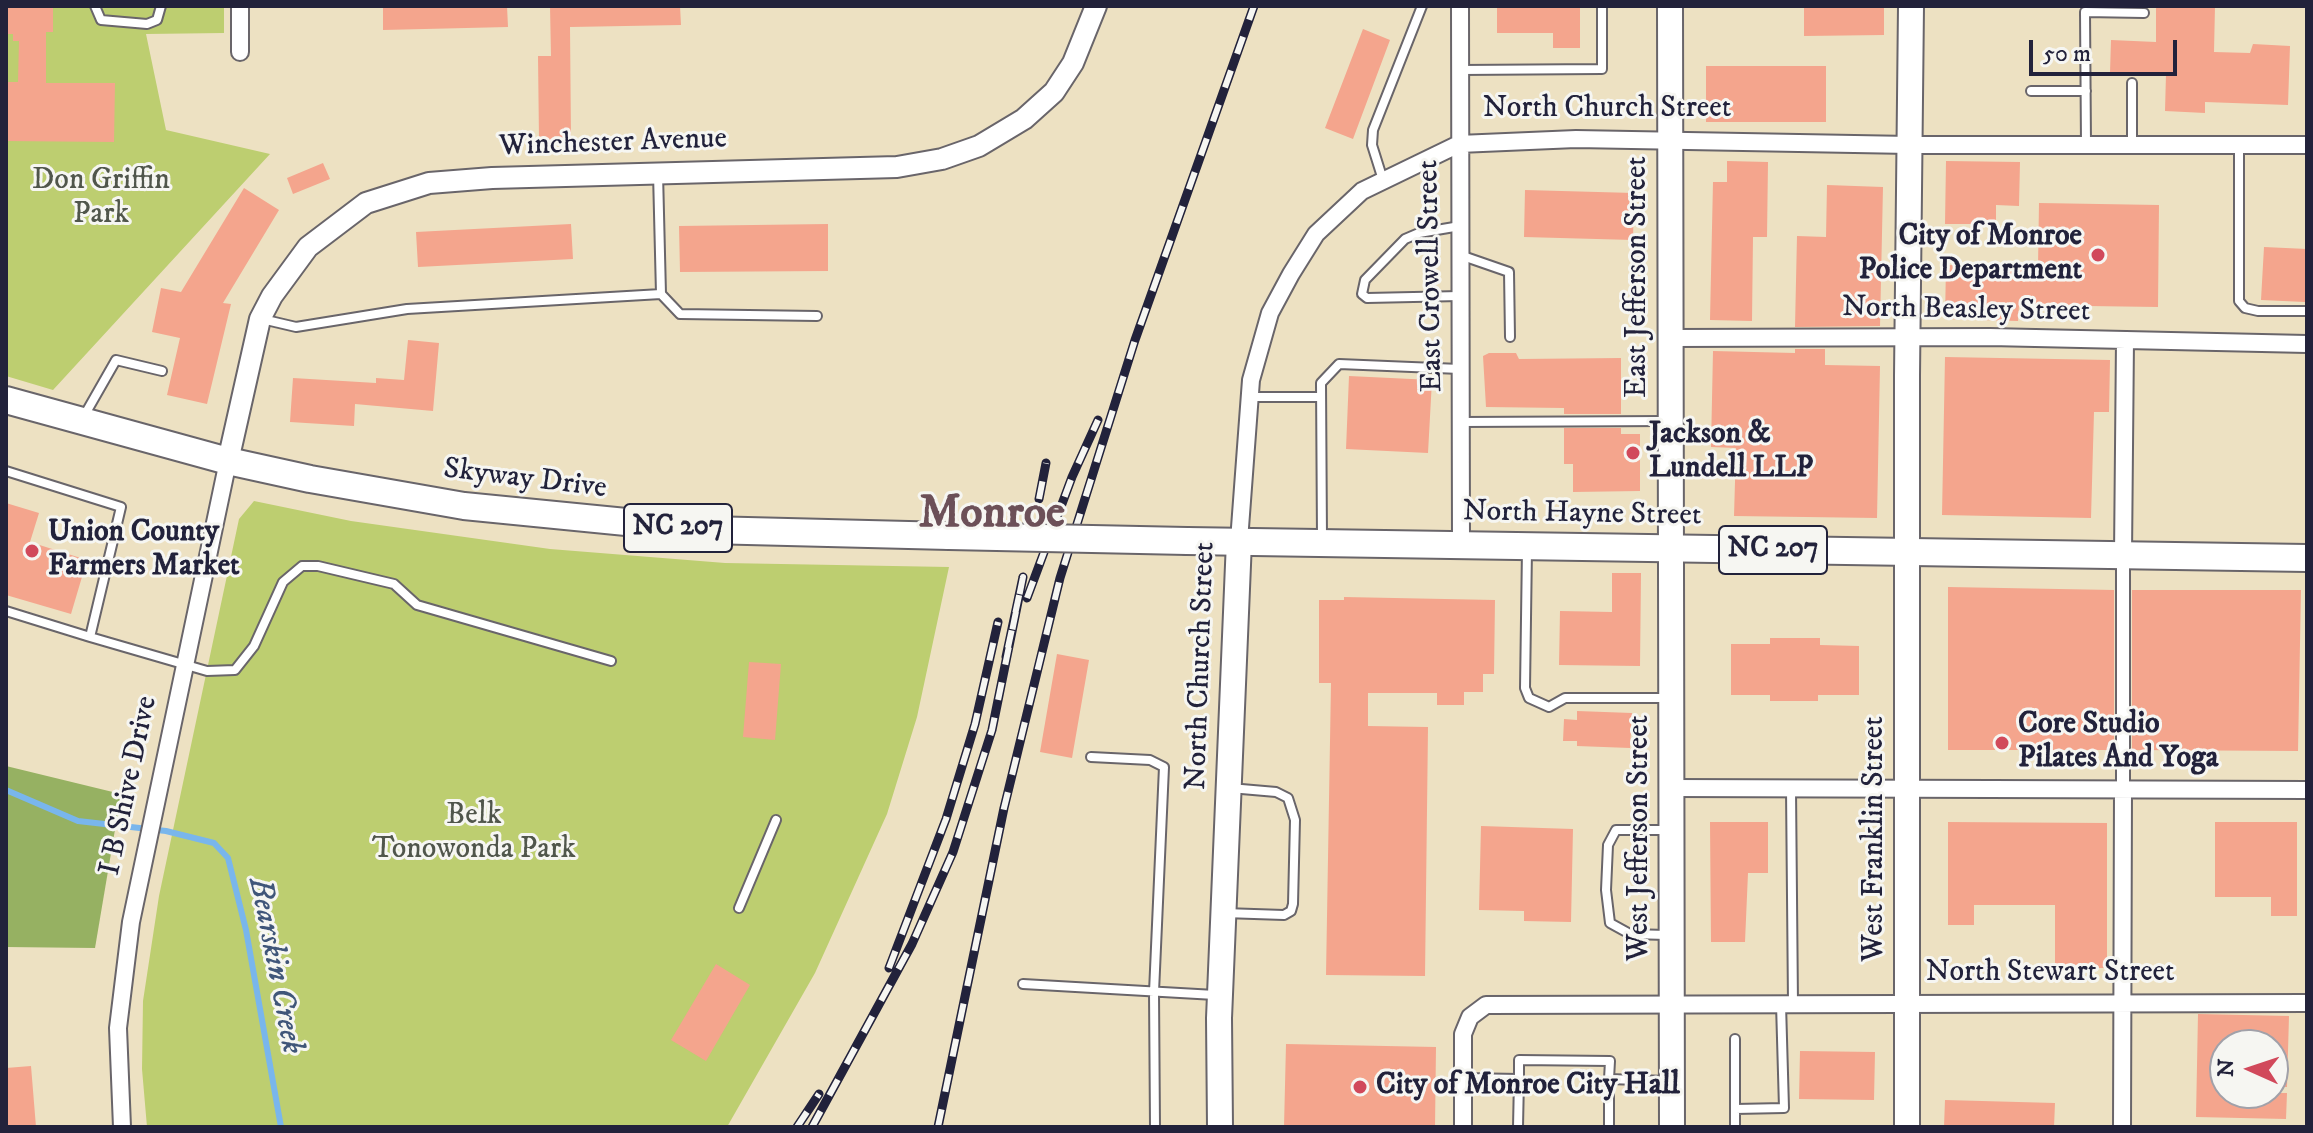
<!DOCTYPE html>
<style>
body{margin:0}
#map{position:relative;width:2313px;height:1133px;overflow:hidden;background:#ede1c2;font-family:"IM FELL DW Pica",serif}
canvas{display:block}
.frame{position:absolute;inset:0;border:8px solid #22223b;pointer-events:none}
.north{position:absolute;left:2209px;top:1029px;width:80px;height:80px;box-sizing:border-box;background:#f6f6f2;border:2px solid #a1a1a9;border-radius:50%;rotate:273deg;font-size:22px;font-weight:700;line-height:32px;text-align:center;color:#22223b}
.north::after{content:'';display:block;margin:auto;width:28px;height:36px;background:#d1495b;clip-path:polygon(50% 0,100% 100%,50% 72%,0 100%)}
.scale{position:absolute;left:2029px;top:40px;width:148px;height:36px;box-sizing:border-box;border:4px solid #22223b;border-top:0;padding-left:10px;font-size:24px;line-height:28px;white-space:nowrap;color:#22223b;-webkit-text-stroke:6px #f6f6f2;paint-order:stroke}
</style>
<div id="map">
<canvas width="2313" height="1133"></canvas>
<div class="frame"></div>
<div class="north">N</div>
<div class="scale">50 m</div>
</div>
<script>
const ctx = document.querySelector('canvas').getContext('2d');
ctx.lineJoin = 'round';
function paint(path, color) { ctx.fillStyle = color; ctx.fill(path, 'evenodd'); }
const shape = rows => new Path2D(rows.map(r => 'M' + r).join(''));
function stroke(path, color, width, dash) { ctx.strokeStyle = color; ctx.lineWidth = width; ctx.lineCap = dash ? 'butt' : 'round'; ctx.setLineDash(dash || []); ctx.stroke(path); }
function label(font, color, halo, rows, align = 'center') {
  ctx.font = font + ' "IM FELL DW Pica",serif'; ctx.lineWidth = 6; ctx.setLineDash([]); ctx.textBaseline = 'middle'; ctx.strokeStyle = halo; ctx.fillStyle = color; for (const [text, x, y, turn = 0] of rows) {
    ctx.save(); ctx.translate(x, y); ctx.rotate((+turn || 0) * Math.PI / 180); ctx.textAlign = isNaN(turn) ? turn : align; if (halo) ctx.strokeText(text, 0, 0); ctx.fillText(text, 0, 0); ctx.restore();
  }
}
const green = shape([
 [6,6,224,6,224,33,146,34,166,130,270,154,53,390,6,376],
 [254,501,351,521,550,549,725,563,949,567,917,717,887,814,815,973,727,1127,147,1127,142,1069,143,1001,159,896,239,519]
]);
const forest = shape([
 [6,766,121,794,95,948,6,947]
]);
const stream = shape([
 [6,790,78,821,166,831,214,843,228,858,246,930,281,1127]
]);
const building = shape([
 [6,6,53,6,53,32,46,32,46,83,115,83,114,142,6,141,6,82,18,82,19,41,13,41,13,34,6,34],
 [383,6,507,6,508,27,383,30],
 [550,6,680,6,681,25,570,27,571,140,539,140,538,56,551,56],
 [1497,6,1580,6,1580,48,1553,48,1553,33,1497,33],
 [1804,6,1884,6,1884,35,1804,36],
 [2156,6,2215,6,2214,52,2250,53,2253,44,2290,46,2288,105,2205,102,2205,113,2165,111,2166,74,2110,73,2111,40,2156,42],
 [1363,29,1390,40,1353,139,1325,128],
 [1706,66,1826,66,1826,122,1706,122],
 [1727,161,1768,162,1767,237,1753,237,1752,321,1710,320,1713,182,1727,182],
 [1946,161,2020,162,2019,206,1996,205,1996,224,1945,224],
 [323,163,330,179,293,194,287,178],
 [1827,185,1883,187,1880,326,1795,327,1797,236,1826,237],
 [244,188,279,210,223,303,231,304,207,404,167,395,180,338,152,332,161,288,181,292],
 [1525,190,1634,193,1633,240,1524,237],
 [2039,203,2159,205,2158,307,2019,305,2018,321,1945,319,1946,265,2038,267],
 [571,224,573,259,418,267,416,232],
 [828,224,828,271,680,272,679,226],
 [2264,247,2307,249,2305,302,2261,300],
 [408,340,439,343,433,411,355,404,354,426,290,422,293,378,376,383,376,378,404,380],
 [1795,349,1825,349,1825,365,1880,366,1877,518,1734,516,1736,448,1711,447,1713,351,1795,353],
 [1489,353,1516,353,1519,359,1621,358,1621,414,1564,414,1564,408,1486,407,1483,356],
 [1945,357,2110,360,2109,412,2094,412,2091,518,1942,515],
 [1349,376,1432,380,1428,453,1346,449],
 [1564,428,1621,428,1621,434,1640,434,1640,491,1573,492,1573,464,1564,464],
 [6,503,39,513,30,542,87,560,71,614,6,595],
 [1612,573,1641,573,1640,666,1559,665,1560,611,1612,612],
 [1948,587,2114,590,2114,750,1948,750],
 [2132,590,2301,590,2298,751,2132,750],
 [1344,597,1495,600,1494,674,1483,674,1483,692,1464,692,1464,705,1437,705,1437,693,1368,693,1368,726,1428,727,1425,976,1326,975,1331,683,1319,683,1319,600,1344,600],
 [1770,638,1820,638,1820,645,1859,646,1859,695,1818,695,1818,701,1770,701,1770,695,1731,695,1731,644,1770,644],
 [1057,654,1089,660,1072,758,1040,752],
 [749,662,781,664,775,740,743,737],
 [1577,711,1632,713,1630,748,1577,746,1577,741,1563,741,1564,719,1577,720],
 [1710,822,1768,822,1768,873,1748,873,1745,942,1711,942],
 [1948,822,2107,823,2107,968,2055,968,2055,905,1974,905,1974,925,1948,925],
 [2215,822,2297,822,2297,916,2271,916,2271,897,2215,897],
 [1481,826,1573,829,1571,922,1524,921,1524,911,1479,910],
 [716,964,750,985,706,1061,671,1040],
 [2198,1014,2289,1016,2287,1087,2273,1087,2273,1045,2225,1045,2225,1093,2287,1093,2286,1119,2196,1117],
 [1286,1044,1436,1047,1435,1127,1284,1127],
 [1800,1051,1875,1052,1874,1100,1799,1099],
 [31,1066,36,1127,6,1127,6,1068],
 [1945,1100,2055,1103,2054,1127,1944,1127]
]);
const service = shape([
 [95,6,101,20,147,24,157,20,161,6],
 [1460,70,1602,69,1602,6],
 [2031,91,2086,91],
 [2086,145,2085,12,2144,13],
 [2132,145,2132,83],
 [2239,145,2239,301,2245,308,2258,311,2307,311],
 [1383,180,1372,145,1373,130,1422,6],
 [1460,226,1419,233,1405,239,1365,280,1362,294,1367,298,1460,296],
 [1460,255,1509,272,1510,337],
 [661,294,680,314,817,316],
 [262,319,296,327,407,309,661,294,658,173],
 [1250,397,1321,397],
 [84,416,116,360,162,371],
 [1461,422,1668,421],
 [6,471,121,507,90,637,207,671,235,670,254,646,283,582,302,566,318,566,394,584,417,605,611,661],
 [1322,538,1321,383,1339,364,1460,369],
 [1527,549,1525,688,1529,698,1549,707,1565,698,1668,698],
 [6,611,90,637],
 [1091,757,1150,760,1164,767,1154,992,1155,1127],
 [1791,789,1793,1004],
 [1667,830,1616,830,1608,845,1606,890,1610,923,1630,934,1667,935],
 [739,908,776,820],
 [1224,913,1284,915,1291,911,1293,904,1295,820,1288,798,1276,792,1230,788],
 [1023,984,1215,995],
 [1463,1078,1519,1079,1518,1127],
 [1519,1079,1519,1060,1610,1061,1609,1079],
 [1735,1109,1784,1108,1781,1004],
 [1609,1127,1609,1079,1667,1081],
 [1735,1127,1735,1039]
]);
const pedestrian = shape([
 [2123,555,2123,789]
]);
const minor = shape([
 [240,6,240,52],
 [1460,6,1461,545],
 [1672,338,1990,337,2307,344],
 [1239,541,1251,380,1270,313,1291,274,1316,234,1362,191,1459,144,1576,139,1910,145,2307,145],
 [2123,555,2125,340],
 [1672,788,2307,790],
 [122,1127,118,1028,131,922,228,461],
 [1463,1127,1463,1034,1470,1017,1486,1005,2307,1003],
 [2122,1127,2123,789]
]);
const tertiary = shape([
 [228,461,260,319,272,296,308,247,366,203,429,183,492,178,897,167,942,159,979,146,1024,119,1054,92,1073,63,1096,6]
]);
const secondary = shape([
 [1670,6,1672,1127],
 [1220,1127,1219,1018,1239,541],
 [1907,1127,1907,375,1911,6]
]);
const primary = shape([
 [6,400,228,461,310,479,464,506,707,530,949,536],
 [1187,541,2307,558]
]);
const rail = shape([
 [1039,499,1046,463],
 [1027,598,1072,477,1098,420],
 [889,968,946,819,975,724,998,622],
 [797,1127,819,1094],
 [812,1127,912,944,953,852,992,730,1023,577,1006,657],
 [938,1127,1004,808,1060,578,1135,340,1254,6]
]);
const primaryBridge = shape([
 [949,536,1187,541]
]);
const markers = [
 [2098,255,8,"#d1495b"],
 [1633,453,8,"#d1495b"],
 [32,551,8,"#d1495b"],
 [2002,743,8,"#d1495b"],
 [1360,1087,8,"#d1495b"]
];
const shields = [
 [678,528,108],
 [1773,550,108]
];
const shieldNames = [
 ["NC 207",678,528],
 ["NC 207",1773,550]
];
const streetNames = [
 ["North Church Street",1607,110],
 ["Winchester Avenue",613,144,-2],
 ["East Crowell Street",1432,276,-91],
 ["East Jefferson Street",1639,277,-90],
 ["North Beasley Street",1966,311,1],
 ["Skyway Drive",525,480,7],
 ["North Hayne Street",1582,515,1],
 ["North Church Street",1202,666,-88],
 ["I B Shive Drive",130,786,-78],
 ["West Jefferson Street",1641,838,-90],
 ["West Franklin Street",1876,839,-90],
 ["North Stewart Street",2050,974]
];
const parkNames = [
 ["Don Griffin",101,182],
 ["Park",101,216],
 ["Belk",474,817],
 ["Tonowonda Park",474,851]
];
const poiNames = [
 ["City of Monroe",2082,238,"right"],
 ["Police Department",2082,272,"right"],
 ["Jackson &",1649,436],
 ["Lundell LLP",1649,470],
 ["Union County",48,534],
 ["Farmers Market",48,568],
 ["Core Studio",2018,726],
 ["Pilates And Yoga",2018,760],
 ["City of Monroe City Hall",1376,1087]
];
const waterNames = [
 ["Bearskin Creek",274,966,79]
];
const townNames = [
 ["Monroe",992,516]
];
paint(green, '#bdce70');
paint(forest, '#96b162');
stroke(stream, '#79b6ec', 6);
paint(building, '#f4a58d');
stroke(service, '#69656a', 12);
stroke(pedestrian, '#69656a', 16);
stroke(minor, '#69656a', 20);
stroke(tertiary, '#69656a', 24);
stroke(secondary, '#69656a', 28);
stroke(primary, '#69656a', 30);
stroke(service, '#fff', 8);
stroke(pedestrian, '#fff', 12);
stroke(minor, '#fff', 16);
stroke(tertiary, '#fff', 20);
stroke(secondary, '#fff', 24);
stroke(primary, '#fff', 26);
stroke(rail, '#22223b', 9);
stroke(rail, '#f6f6f2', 6, [18]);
stroke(primaryBridge, '#69656a', 30, []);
stroke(primaryBridge, '#fff', 26);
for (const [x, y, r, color] of markers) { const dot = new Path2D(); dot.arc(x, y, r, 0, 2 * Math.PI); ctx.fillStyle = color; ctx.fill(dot); stroke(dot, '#f6f6f2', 3); }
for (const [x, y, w] of shields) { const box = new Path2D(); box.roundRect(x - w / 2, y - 24, w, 48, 6); ctx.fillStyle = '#f6f6f2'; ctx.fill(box); stroke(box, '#22223b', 2); }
label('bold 28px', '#22223b', null, shieldNames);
label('30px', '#22223b', '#f6f6f2', streetNames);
label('30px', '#50564b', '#f6f6f2', parkNames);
label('bold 30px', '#22223b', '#f6f6f2', poiNames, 'left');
label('italic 32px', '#405679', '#f6f6f2', waterNames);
label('bold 46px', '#6c5058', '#f6f6f2', townNames);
</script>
